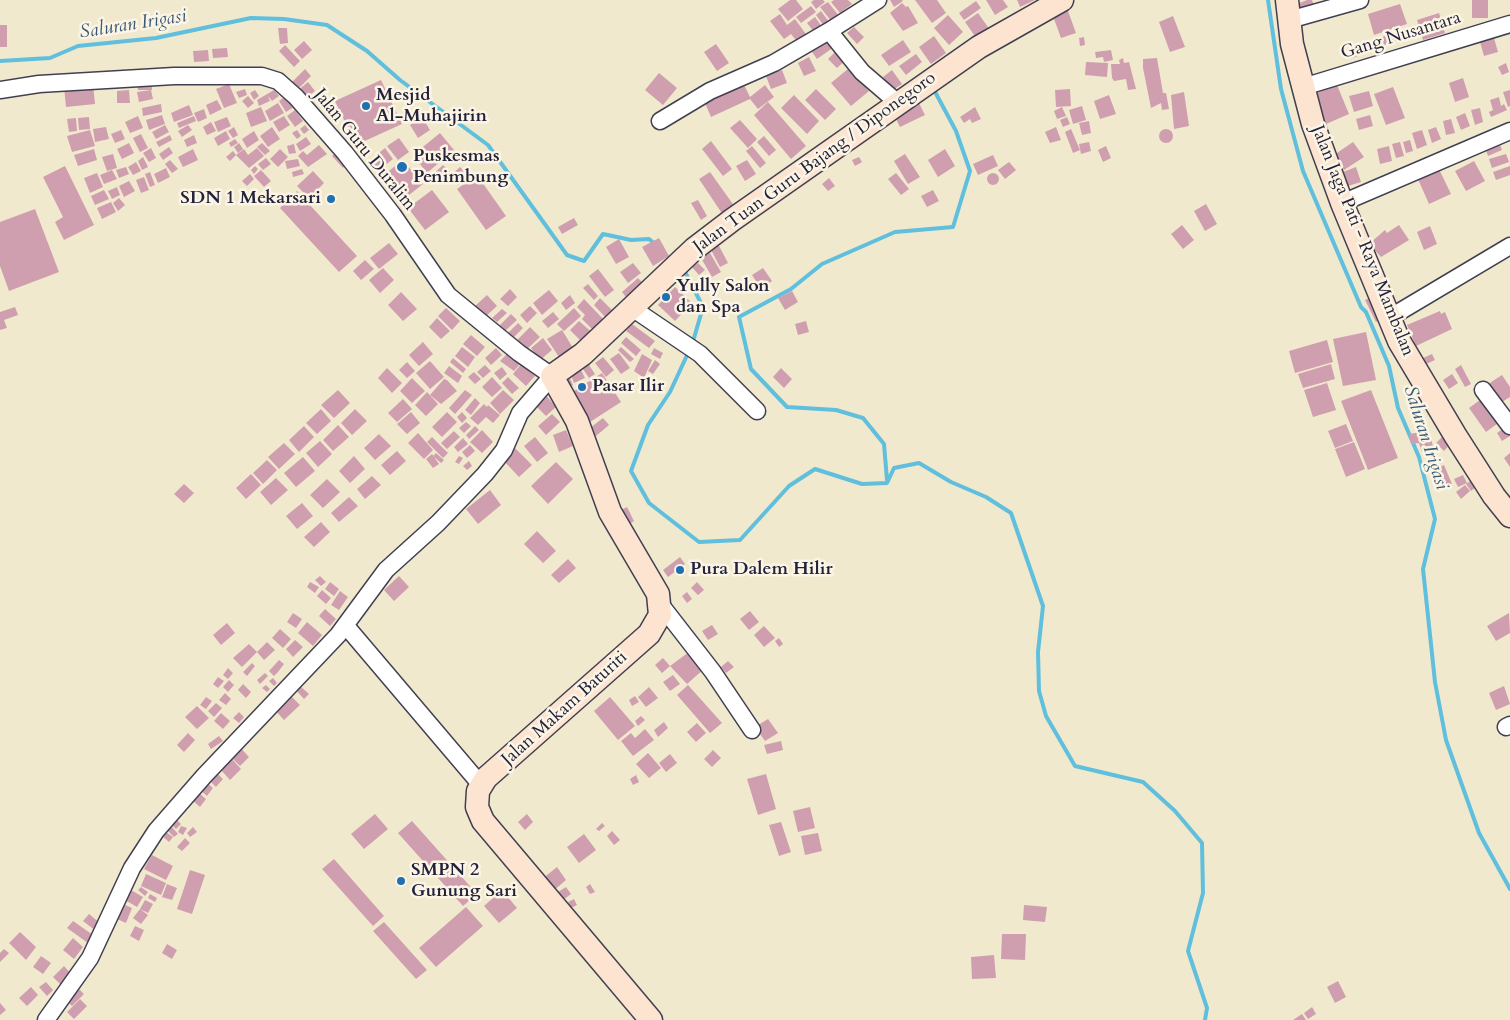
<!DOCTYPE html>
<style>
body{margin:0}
canvas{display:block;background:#f0e9cd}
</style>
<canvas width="1510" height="1020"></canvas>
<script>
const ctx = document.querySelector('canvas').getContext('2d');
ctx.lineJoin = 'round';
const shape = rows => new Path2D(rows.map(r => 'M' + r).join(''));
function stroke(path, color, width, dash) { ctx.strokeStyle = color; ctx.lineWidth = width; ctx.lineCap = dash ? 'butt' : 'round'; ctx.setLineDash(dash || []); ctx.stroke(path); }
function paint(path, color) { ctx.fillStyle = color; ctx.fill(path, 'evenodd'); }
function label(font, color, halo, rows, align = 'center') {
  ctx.font = font + ' Cardo,serif'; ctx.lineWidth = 5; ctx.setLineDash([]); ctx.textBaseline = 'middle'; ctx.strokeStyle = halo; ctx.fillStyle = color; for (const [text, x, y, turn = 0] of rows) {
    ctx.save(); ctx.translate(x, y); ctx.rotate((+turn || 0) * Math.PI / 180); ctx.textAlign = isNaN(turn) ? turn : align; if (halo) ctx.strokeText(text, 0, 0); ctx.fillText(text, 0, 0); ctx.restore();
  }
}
const stream = shape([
 [1268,0,1281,89,1303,171,1361,307,1366,312,1389,366,1398,408,1419,457,1435,519,1423,569,1435,682,1446,740,1479,833,1510,889],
 [0,61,50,58,78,46,156,38,251,18,284,19,327,25,367,51,400,80,488,145,567,255,584,261,603,234,631,240,649,239,655,244],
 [683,268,703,307,692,345],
 [689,351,670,392,648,425,631,471,649,503,699,542,740,540,789,486,815,469,862,484,887,483,894,468,919,463,951,482,986,497,1011,513,1043,606,1038,652,1039,691,1046,716,1075,766,1143,782,1175,811,1202,843,1203,893,1188,951,1207,1008,1205,1020],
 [887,480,884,444,863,418,836,410,787,407,751,369,739,317,791,289,822,264,895,232,953,227,970,171,956,131,933,88]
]);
const building = shape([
 [790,0,796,0,803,9,788,21,778,9],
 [814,0,823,0,825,2,816,9,811,2],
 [834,0,848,0,852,4,840,13,831,2],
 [890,0,902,0,903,1,894,7],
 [915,0,937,0,946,13,932,23],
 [986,0,1003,0,1008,7,995,15],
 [1017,0,1035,0,1020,7],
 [1307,0,1312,0,1315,8,1295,15,1292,6],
 [1472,0,1488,0,1488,18,1472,18],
 [976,1,981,8,964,20,959,13],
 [828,2,839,16,832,22,820,7],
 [902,3,906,7,908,6,918,23,903,31,890,13],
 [1400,4,1407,24,1374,35,1368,14],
 [811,6,816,12,801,23,796,17],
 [821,11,829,22,824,26,816,15],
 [1068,11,1076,33,1061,38,1053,16],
 [978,13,990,30,977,39,965,22],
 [1439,13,1445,33,1423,40,1417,20],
 [780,14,787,25,795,19,808,37,799,44,791,34,784,39,770,21],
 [948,15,963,32,949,45,934,28],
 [1173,16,1185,47,1170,52,1159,22],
 [815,17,822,27,814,32,807,23],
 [0,25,7,25,7,47,0,47],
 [854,27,864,37,857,44,847,33],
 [278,28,287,28,288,43,280,44],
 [1410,28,1412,36,1384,45,1382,37],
 [934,36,946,53,931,64,919,47],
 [827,37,834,47,817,59,810,49],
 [1084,37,1085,45,1080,46,1079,38],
 [1494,38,1498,52,1484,56,1480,42],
 [903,40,911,52,889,66,881,55],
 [304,41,312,50,302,59,294,50],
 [1368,42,1371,51,1350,59,1347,50],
 [716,44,729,63,717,71,704,52],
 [285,45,300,61,294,67,279,51],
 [840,47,849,57,837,68,828,59],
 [227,48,228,57,213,58,212,49],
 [208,50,209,61,194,62,193,51],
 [1111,50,1113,60,1104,62,1103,57,1096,58,1095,52],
 [916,54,922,62,906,75,899,66],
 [809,57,816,71,804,76,798,63],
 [1123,58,1124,63,1129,62,1136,89,1128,90,1126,79,1114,81,1112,78,1111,64,1120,64,1119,60],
 [1157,58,1163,93,1166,93,1169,109,1162,110,1161,103,1151,108,1143,68,1143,59],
 [1086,62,1108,63,1107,77,1085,75],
 [1506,63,1509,72,1502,75,1498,67],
 [849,68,869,91,851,106,831,83],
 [305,69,311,76,297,90,291,83],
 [782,70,787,83,771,89,766,76],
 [892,70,902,84,893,90,883,77],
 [659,73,677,88,663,105,645,90],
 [1463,78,1469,97,1455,102,1449,83],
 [381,80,402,124,356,145,335,101],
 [137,82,152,82,152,90,138,90],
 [308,82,315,91,304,100,297,91],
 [93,84,95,104,66,107,64,87],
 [229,84,237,103,224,108,216,89],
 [744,85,750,97,765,85,774,97,758,109,750,99,711,117,705,103],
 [1337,85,1349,114,1326,124,1314,94],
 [1393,87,1405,118,1386,125,1374,94],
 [245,89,247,95,239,98,236,92],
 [816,89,836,109,825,120,805,100],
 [1070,89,1071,106,1056,107,1055,90],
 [129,90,130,103,117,103,117,91],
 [151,90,153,99,139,102,137,92],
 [255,90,259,96,254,100,250,93],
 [274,90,279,96,272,101,268,96,270,101,259,106,257,100],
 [1510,90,1510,106,1508,107,1503,92],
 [1369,91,1373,106,1354,112,1349,96],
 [1184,92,1189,126,1174,129,1171,95],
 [794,95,819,121,807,134,781,108],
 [1109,95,1116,114,1100,119,1094,101],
 [248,96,254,103,248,108,242,101],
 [286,96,294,107,286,112,279,101],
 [1499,97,1501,106,1504,104,1507,110,1491,117,1489,112,1493,110,1490,100],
 [217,100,222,109,210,115,206,105],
 [918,101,925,115,900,127,893,113],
 [768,102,806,146,791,159,754,115],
 [278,103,284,113,270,121,265,111],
 [161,104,162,112,143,116,142,108],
 [189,105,193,115,174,122,171,113],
 [1082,106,1086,120,1073,124,1069,110],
 [261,107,267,121,251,127,246,113],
 [975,107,981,119,972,123,970,119,964,123,960,117],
 [1062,107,1066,116,1057,119,1054,111],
 [1480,108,1483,122,1475,125,1471,110],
 [204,109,207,118,198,122,194,113],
 [295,110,303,121,295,127,287,116],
 [1465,113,1470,126,1461,130,1456,117],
 [162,115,165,124,149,130,146,120],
 [1370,115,1373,126,1359,130,1356,119],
 [138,116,143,128,130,133,125,122],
 [194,116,196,121,179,128,177,123],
 [284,116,290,125,279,132,273,122],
 [89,117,90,129,79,130,78,118],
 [227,117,231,126,218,132,214,122],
 [422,117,430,130,418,138,410,125],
 [1067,117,1070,124,1063,127,1060,120],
 [76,118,77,131,69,132,67,119],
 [1451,119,1455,133,1446,135,1443,121],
 [740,120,757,139,748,148,730,128],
 [1089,121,1091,133,1082,135,1079,123],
 [211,122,216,131,207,135,203,127],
 [165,125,169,132,156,139,152,132],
 [188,125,192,130,182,137,178,131],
 [305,125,309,130,304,134,300,129],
 [106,127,109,139,95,142,93,129],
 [234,127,238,135,233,138,228,131],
 [272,127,280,139,268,147,260,136],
 [1056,127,1061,140,1050,143,1045,132],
 [1436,127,1441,139,1432,143,1428,130],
 '1159 136a7 7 0 1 1 14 0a7 7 0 1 1-14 0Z',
 [1071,129,1080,150,1073,153,1065,132],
 [90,130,95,146,72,152,67,136],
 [121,130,125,139,115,143,111,134],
 [297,130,301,136,297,139,292,133],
 [1422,130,1427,145,1417,149,1412,133],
 [226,131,230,139,218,146,214,138],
 [254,131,259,140,247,148,242,139],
 [440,133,454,150,427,173,413,155],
 [141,134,148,148,140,152,133,138],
 [170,135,172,140,159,147,156,142],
 [194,135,197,143,187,147,184,140],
 [764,136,776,150,769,156,757,142],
 [306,137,311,144,300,151,296,144],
 [399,138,409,152,398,160,387,146],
 [235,139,238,143,231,147,229,143],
 [1410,140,1413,151,1406,153,1403,142],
 [711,141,732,169,723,176,702,149],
 [1089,142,1091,151,1081,154,1079,144],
 [1353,142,1364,157,1344,170,1334,155],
 [1400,142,1404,156,1396,158,1392,144],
 [1499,142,1502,150,1488,156,1485,147],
 [129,143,134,153,122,159,117,149],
 [239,143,243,149,238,153,234,147],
 [262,143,270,151,265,155,257,147],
 [294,144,296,153,289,154,287,146],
 [319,145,327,154,308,167,298,156,303,151,307,155],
 [752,146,766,163,760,168,746,151],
 [1106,146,1111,158,1103,162,1098,150],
 [1389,146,1392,161,1380,164,1377,149],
 [169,147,173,153,163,160,159,154],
 [151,148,156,158,149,162,143,153],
 [257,148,264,156,249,168,236,155,230,161,226,157,233,151,236,155,244,149,248,155],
 [385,148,393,159,378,171,370,160],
 [94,149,97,160,78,166,74,155],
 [193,149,198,160,183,167,178,157],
 [280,149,288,157,278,167,270,159],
 [945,149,955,166,938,177,928,160],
 [113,154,117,168,107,171,102,157],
 [334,154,345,165,343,168,332,156],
 [905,154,920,177,908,184,894,161],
 [1506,154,1509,162,1492,168,1489,159],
 [993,155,998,166,978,175,973,164],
 [143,157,148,167,142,170,138,161],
 [859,157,862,162,855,166,852,160],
 [266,158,271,164,263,170,258,164],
 [298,159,300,166,287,169,285,161],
 [170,160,178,169,172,173,165,164],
 [403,160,423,184,404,199,385,174],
 [747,160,756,174,745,181,736,166],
 [1474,161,1485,181,1466,191,1455,171],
 [136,162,141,171,133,175,128,167],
 [1009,162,1016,170,1005,179,998,170],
 [443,165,450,172,440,181,433,174],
 [65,166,94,225,64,240,55,222,63,217,43,177],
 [255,166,258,169,254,174,251,170],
 [1510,166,1510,175,1496,180,1493,172],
 [126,167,129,174,119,178,116,170],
 [460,167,469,176,458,185,450,176],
 [1356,167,1361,182,1348,186,1343,172],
 [1438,167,1451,194,1429,204,1417,177],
 [166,168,170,177,158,183,154,174],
 [302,169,304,174,293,177,292,172],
 [112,170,117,179,104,184,100,175],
 [261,170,271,181,264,187,254,176],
 [313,171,324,183,309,198,297,186],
 [150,172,155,185,150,187,145,174],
 [710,172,735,207,723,215,699,179],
 '987 179a6 6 0 1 1 12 0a6 6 0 1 1-12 0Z',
 [97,173,103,187,90,193,84,178],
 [896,173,909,189,901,195,888,179],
 [250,174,254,179,247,186,242,181],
 [477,175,506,216,486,230,457,189],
 [144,177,149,190,141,193,136,180],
 [829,178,835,186,828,191,822,184],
 [129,181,135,191,124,197,119,186],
 [117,187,120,195,112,199,108,191],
 [104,190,109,199,95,205,91,196],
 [432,190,449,212,425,230,408,208],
 [933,190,939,201,927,207,921,196],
 [297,191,357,256,339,272,280,208],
 [119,198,125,205,118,211,113,203],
 [698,200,707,216,701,220,691,203],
 [111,202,116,212,102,219,97,208],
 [1206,204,1217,224,1205,231,1194,211],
 [35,209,59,272,9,291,0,266,0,222],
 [574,218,578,225,562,234,558,227],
 [1182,225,1194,240,1183,249,1171,234],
 [1399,225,1409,240,1381,257,1369,244,1385,230,1387,233],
 [1430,226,1437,244,1424,250,1417,232],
 [659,238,669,256,653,266,642,247],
 [619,239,629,257,616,264,606,247],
 [717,242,728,263,720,267,709,246],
 [389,243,398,254,379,269,370,258],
 [710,253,721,272,712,277,701,258],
 [365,260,374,269,361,280,353,271],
 [633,263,641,273,628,283,620,272],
 [698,263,705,270,699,275,692,267],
 [383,268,394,280,380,293,369,280],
 [763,268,772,281,761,289,752,275],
 [598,269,614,290,605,297,589,276],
 [638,278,643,283,626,297,622,292],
 [588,284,598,296,594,300,583,288],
 [675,287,692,303,675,321,658,305],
 [510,289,517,297,508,306,500,299],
 [549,290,558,301,542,315,533,303],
 [792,291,798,302,785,310,778,298],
 [401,292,417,309,403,321,388,305],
 [487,295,497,306,484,318,474,307],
 [570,295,575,303,566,310,561,303],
 [1373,296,1384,317,1376,322,1365,300],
 [600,298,612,310,605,317,594,305],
 [584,299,605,321,595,332,582,319,585,315,577,307],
 [530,306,537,313,527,323,520,315],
 [15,307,18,315,4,320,7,328,0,330,0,312],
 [446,308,460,321,452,330,438,316],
 [574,308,581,316,564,331,557,324],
 [502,309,507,313,497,322,492,318],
 [1440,311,1441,314,1445,312,1452,329,1416,346,1407,325],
 [553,312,559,319,548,328,542,321],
 [511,314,517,320,505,331,500,325],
 [437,318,450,331,441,339,429,327],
 [579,321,595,335,585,345,570,330],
 [806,321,809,332,798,335,795,324],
 [518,323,523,328,513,338,508,333],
 [632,324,655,341,649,348,626,331],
 [530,327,540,337,526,350,517,340],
 [562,330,573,348,559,357,547,339],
 [1366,332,1376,380,1343,386,1333,339],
 [471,335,485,347,477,356,463,344],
 [626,337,641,350,636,356,621,343],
 [543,338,552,350,540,360,531,348],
 [1327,340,1333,362,1295,373,1289,351],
 [423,342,433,354,419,366,409,355],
 [462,347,475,357,468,367,455,356],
 [621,347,634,359,630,362,618,350],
 [496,348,502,355,491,365,485,358],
 [654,348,663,353,660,359,651,354],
 [508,353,520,364,514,371,500,361],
 [619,353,630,368,621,374,610,359],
 [642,354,652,360,644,378,634,371],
 [1432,354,1435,360,1424,365,1421,359],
 [603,357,614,370,606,377,595,363],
 [453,358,466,369,463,373,450,362],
 [655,360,660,364,653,374,648,371],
 [430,361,444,377,430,389,416,373],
 [407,362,415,371,407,378,399,370],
 [587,362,595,374,589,378,581,366],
 [521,364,535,376,526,386,513,374],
 [1331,364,1335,379,1303,388,1298,374],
 [485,365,491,371,483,378,477,372],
 [1461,365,1471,384,1465,387,1455,369],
 [449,366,462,376,458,383,444,373],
 [502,367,507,374,500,380,494,373],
 [387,368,402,383,392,393,378,378],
 [781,368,792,379,784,388,773,377],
 [581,370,585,378,574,383,571,375],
 [474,372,481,379,475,384,468,377],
 [602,373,621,402,590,422,571,393],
 [1452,374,1458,383,1449,389,1443,380],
 [1502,375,1510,387,1510,397,1497,405,1485,386],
 [569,376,573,385,563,389,559,380],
 [492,377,502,388,492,397,482,387],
 [508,377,519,388,512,394,502,383],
 [412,378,425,391,412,403,400,391],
 [444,379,447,380,457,391,441,404,430,395],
 [1327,383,1336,410,1313,417,1304,390],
 [338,390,350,403,334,418,321,405],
 [465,390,472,395,455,414,449,408],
 [503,390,514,400,500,414,490,403],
 [1371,390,1398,458,1368,470,1341,401],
 [427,392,438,404,426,416,415,405],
 [545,394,556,407,546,416,534,404],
 [1484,397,1501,421,1486,432,1469,408],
 [475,398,480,403,471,415,465,410],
 [403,399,412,409,397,422,388,413],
 [484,404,487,407,488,405,500,415,493,423,486,417,478,425,470,418],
 [321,409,331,421,317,434,306,423],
 [355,409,367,421,352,435,341,423],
 [411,412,420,423,407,434,397,424],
 [447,412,457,422,442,437,432,427],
 [462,412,467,418,462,423,457,417],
 [552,414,560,422,546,435,538,426],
 [603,418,609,425,596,436,590,428],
 [466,422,471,426,464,433,459,428],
 [1346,424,1353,441,1335,448,1328,431],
 [338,425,349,437,333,451,323,440],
 [304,426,314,437,299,452,289,440],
 [475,426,479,430,469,439,466,435],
 [1507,426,1510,436,1502,441,1497,433],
 [482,430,493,442,482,453,470,442],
 [566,430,573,446,559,452,553,435],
 [454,431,460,437,447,449,441,443],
 [1421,432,1422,437,1430,435,1434,450,1422,452,1419,443,1411,444,1409,434],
 [418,433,433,450,424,459,408,443],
 [379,434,391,446,375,460,364,448],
 [1445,434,1453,441,1444,451,1436,443],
 [432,437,448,453,443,458,427,442],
 [535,437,548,453,537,462,524,446],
 [463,438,468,444,458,452,454,447],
 [320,441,332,454,318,467,306,453],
 [1354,442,1365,469,1346,477,1335,449],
 [284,443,295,454,279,469,268,457],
 [470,445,475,451,467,458,462,452],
 [515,448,532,465,519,477,503,460],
 [397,451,406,461,390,475,381,465],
 [436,453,444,460,441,463,433,456],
 [1510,453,1510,467,1504,458],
 [432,454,439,464,433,468,426,459],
 [354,456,365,469,350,483,339,471],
 [459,456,463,458,459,464,455,462],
 [303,457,315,471,296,487,284,473],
 [267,460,277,470,263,484,253,473],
 [469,461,472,466,467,470,463,466],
 [556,462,573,479,548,504,531,486],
 [1444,465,1452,484,1443,488,1435,469],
 [251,474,261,485,246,499,236,488],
 [1463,475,1467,483,1458,487,1454,479],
 [372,476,381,485,365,499,357,489],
 [1477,476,1481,483,1471,491,1466,484],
 [276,478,288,490,271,505,260,492],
 [327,479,340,492,323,508,310,495],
 [184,484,194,493,184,503,174,494],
 [1465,485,1470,491,1461,499,1456,492],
 [490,490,501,505,478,524,466,509],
 [349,497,358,506,339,522,331,513],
 [302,503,313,516,297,529,286,516],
 [627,507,634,521,623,528,615,513],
 [321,522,330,532,314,547,304,537],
 [537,531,556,551,543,563,524,544],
 [680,557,685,564,668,577,663,570],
 [568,559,576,568,559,583,551,575],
 [320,576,326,582,321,586,315,580],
 [399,576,409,587,394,601,384,590],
 [310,582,319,587,315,593,307,587],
 [330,582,339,589,334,596,325,589],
 [697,582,704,590,698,595,691,588],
 [322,590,331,598,326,604,317,596],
 [340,591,348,597,339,610,331,605],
 [687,592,692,599,687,603,682,596],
 [325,609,336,619,330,626,319,616],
 [750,611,759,622,749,630,740,619],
 [293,613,302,619,296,628,287,622],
 [1509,613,1510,633,1496,641,1487,626],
 [307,622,322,635,313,646,298,633],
 [227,623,235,633,221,645,213,635],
 [712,625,718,634,708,640,702,631],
 [764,626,775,638,764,647,754,635],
 [280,629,291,639,283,648,272,638],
 [779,638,783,644,779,647,775,641],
 [295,640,303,647,293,657,286,649],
 [267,642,275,650,264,660,257,652,242,667,233,658,249,644,257,652],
 [689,652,704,669,687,684,670,666,662,673,655,665,663,658,670,666],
 [279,660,284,664,278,672,273,667,278,672,274,676,269,671],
 [728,661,734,667,726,673,721,667],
 [252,663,255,666,247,676,243,672],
 [228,668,233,673,228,679,223,675],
 [265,673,268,676,260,684,257,680],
 [673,675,680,684,670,691,663,682],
 [218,677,224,681,218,688,213,684],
 [273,678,277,683,274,686,269,681],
 [229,680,234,685,228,692,223,687],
 [243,684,251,692,246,698,238,690],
 [266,685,270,689,267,692,262,688],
 [299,685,309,694,304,699,295,689],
 [688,685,722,723,710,733,677,695],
 [1504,686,1510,704,1496,710,1489,693],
 [649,687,658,698,646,707,638,697],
 [225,693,231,699,226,705,219,700],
 [290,695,300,705,284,720,275,710],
 [635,696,639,702,632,706,629,700],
 [206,697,212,701,206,709,200,705],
 [610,697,635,726,618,740,594,711],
 [216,703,222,708,214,717,208,711],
 [197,706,209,718,197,729,185,717],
 [239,712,244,717,239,723,233,718],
 [221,713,230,721,223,729,214,721],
 [641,716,645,720,638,726,635,721],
 [768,719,778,733,765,741,755,727],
 [664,722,668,728,658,737,654,730],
 [697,723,706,733,696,742,687,732],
 [645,729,654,740,633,756,621,741,631,733,635,738],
 [188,733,195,740,184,752,177,745],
 [219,736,223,741,211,749,208,744],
 [781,741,783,750,767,754,764,745],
 [237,744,249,757,240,766,227,753],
 [713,750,721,758,712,767,704,759],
 [648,753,661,768,649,778,636,764],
 [670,754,677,763,666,772,659,763],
 [232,759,241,769,230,780,221,770],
 [217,773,223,779,216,787,209,780],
 [766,774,776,809,758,815,747,779],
 [636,775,639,782,633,785,630,779],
 [206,782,213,788,207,796,200,790],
 [198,792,206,799,200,807,192,800],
 [810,807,815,828,798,832,793,811],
 [375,814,388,829,364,849,351,834],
 [527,814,533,822,525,830,518,822],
 [175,818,181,824,176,829,170,823],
 [412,821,477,894,463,906,398,833],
 [781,822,791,852,779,856,769,825],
 [602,823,605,826,599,831,596,829],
 [171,826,178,834,174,837,167,830],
 [181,826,187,828,183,835,178,832],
 [193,827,197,832,190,837,187,833],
 [612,831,620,840,614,845,607,836],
 [166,832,173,837,169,842,162,836],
 [818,833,822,851,805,855,801,836],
 [584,834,596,850,579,863,567,847],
 [185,838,190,843,182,851,177,847],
 [152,855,173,866,166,880,144,869],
 [334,859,384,916,373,926,322,869],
 [557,867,566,880,552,892,542,879],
 [190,870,205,875,192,914,177,909],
 [146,874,166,883,161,895,141,886],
 [167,884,177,888,172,900,162,897],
 [590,884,595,892,590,894,586,887],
 [141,887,148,892,145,896,138,890],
 [566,887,571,894,563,900,558,892],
 [131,890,143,897,137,907,125,900],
 [502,890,517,908,499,923,484,906],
 [150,894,157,898,155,902,148,898],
 [574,899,577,905,571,908,568,902],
 [145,900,153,904,148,913,140,909],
 [123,904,132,908,126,923,117,919],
 [1024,905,1047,907,1045,922,1023,920],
 [466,907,483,926,436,967,419,948],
 [140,909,148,915,141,924,133,918],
 [89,914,101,924,96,931,83,921],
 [73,921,93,935,88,943,67,928],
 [384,922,427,970,416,979,373,931],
 [135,926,144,930,139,941,130,936],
 [20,932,36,947,26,960,9,943],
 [1002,934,1026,934,1025,960,1001,959],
 [73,938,83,947,74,959,63,950],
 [167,944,177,950,172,959,162,953],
 [4,949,9,953,0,962,0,953],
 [994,955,996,978,972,979,971,957],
 [41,956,51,963,43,974,33,967],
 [64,966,72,975,61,985,53,977],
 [1338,981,1346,997,1335,1003,1327,987],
 [46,982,53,990,47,996,39,987],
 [31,987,38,995,27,1006,19,998],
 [78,988,84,994,72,1006,66,1000],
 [80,999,87,1006,74,1019,67,1012],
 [0,1003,6,1010,0,1015],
 [1312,1007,1316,1014,1308,1019,1304,1013],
 [1302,1014,1306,1020,1293,1020]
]);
const street = shape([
 [1289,20,1360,0],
 [829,31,878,0],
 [1303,87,1510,24],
 [0,90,39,84,174,76,262,76,278,81,296,97,345,153,393,215,448,295,519,353,552,376,520,413,504,450,485,474,438,523,386,570,338,635,204,776,156,831,132,868,90,958,46,1020],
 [660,121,710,91,774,63,829,31,862,72,898,103],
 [1342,203,1510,131],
 [632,308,700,354,757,411],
 [1389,318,1510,246],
 [1483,390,1510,426],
 [661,605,713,672,752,730],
 [346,626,481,785],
 [1506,727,1510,725]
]);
const secondary = shape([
 [1287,0,1292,44,1313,124,1342,203,1399,341,1455,435,1494,496,1510,516],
 [651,1020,483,821,477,807,478,791,486,778,649,634,660,615,658,594,610,512,577,421,552,376,583,354,694,249,732,220,979,47,1062,0]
]);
const markers = [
 [366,106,5,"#1f6fb2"],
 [402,167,6,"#1f6fb2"],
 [331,199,5,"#1f6fb2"],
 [666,297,5,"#1f6fb2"],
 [582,387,5,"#1f6fb2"],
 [680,570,5,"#1f6fb2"],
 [401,881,5,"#1f6fb2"]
];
const streetNames = [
 ["Gang Nusantara",1401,36,-17],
 ["Jalan Guru Duralim",364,150,51],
 ["Jalan Tuan Guru Bajang / Diponegoro",815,163,-36],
 ["Jalan Jaga Pati - Raya Mambalan",1362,241,68],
 ["Jalan Makam Baturiti",565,709,-42]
];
const poiNames = [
 ["Mesjid",376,96],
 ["Al-Muhajirin",376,117],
 ["Puskesmas",413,157],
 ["Penimbung",413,178],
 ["SDN 1 Mekarsari",321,199,"right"],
 ["Yully Salon",676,287],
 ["dan Spa",676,308],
 ["Pasar Ilir",592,387],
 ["Pura Dalem Hilir",690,570],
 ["SMPN 2",411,871],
 ["Gunung Sari",411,892]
];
const waterNames = [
 ["Saluran Irigasi",133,25,-9],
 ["Saluran Irigasi",1425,438,72]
];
stroke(stream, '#5fbfdd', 4);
paint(building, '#d09faf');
stroke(street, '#414051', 19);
stroke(secondary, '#414051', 25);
stroke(street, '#fff', 16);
stroke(secondary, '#fde4d1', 22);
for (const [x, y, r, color] of markers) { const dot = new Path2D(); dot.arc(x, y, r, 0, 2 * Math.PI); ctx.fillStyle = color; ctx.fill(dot); stroke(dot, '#fcf5e5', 2); }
label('18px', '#22223b', '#fcf5e5', streetNames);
label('bold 18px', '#22223b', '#fcf5e5', poiNames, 'left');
label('italic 19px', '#375974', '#fcf5e5', waterNames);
</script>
